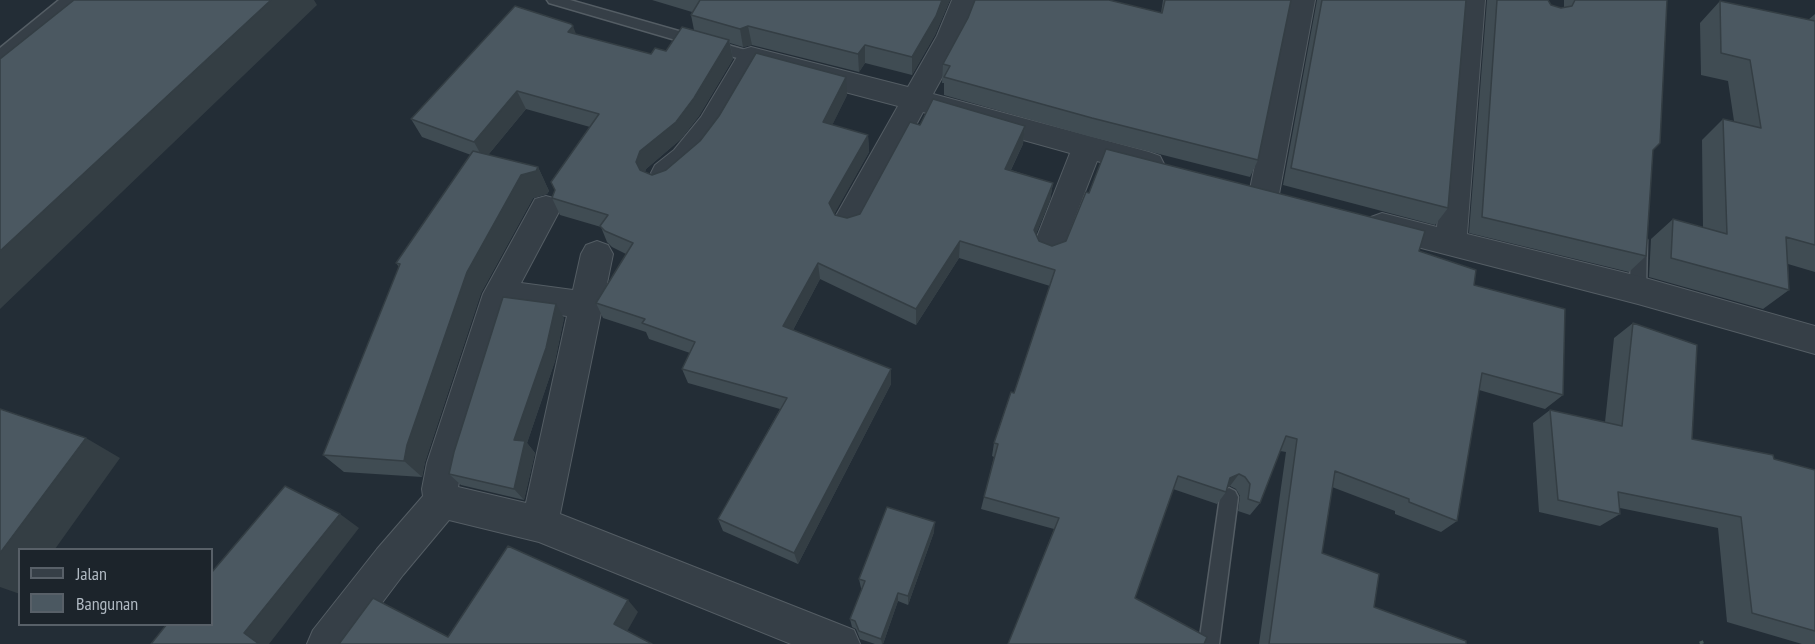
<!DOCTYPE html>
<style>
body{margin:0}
#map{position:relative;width:1815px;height:644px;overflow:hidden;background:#232d36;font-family:"PT Sans Narrow",sans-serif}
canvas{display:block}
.legend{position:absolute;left:18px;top:548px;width:195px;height:78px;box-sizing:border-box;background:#1c242b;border:2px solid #586068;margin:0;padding:8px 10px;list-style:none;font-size:18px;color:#b1bac3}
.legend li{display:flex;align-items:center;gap:12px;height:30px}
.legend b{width:30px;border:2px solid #586068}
</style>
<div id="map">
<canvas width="1815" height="644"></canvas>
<ul class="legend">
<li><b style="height:8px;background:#363f47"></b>Jalan</li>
<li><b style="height:16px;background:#4b5861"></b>Bangunan</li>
</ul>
</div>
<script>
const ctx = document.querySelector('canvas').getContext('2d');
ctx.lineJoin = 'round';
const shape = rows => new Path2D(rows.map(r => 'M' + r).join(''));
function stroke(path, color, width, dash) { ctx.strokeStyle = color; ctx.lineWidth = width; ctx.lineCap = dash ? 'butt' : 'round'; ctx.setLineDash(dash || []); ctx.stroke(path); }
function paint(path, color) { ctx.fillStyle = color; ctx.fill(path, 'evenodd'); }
const path = shape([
 [1701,641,1702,644]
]);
const service = shape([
 [59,0,75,0,5,60,0,61,0,48,59,0],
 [547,0,570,0,756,53,758,57,751,62,549,3,547,0],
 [1639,234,1645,235,1647,240,1646,290,1644,295,1638,297,1632,295,1630,290,1631,240,1633,235,1639,234],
 [1229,488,1235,491,1238,497,1219,644,1199,644,1220,497,1223,491,1229,488]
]);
const minor = shape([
 [952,0,978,0,965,36,933,94,1149,152,1160,156,1164,164,1160,172,1149,176,1097,161,1060,256,1049,260,1038,256,1033,247,1070,153,923,112,859,230,848,233,837,230,833,221,898,106,758,69,721,133,696,166,677,181,666,185,655,181,651,173,655,165,674,150,701,117,741,50,751,47,908,87,937,36,952,0],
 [1289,0,1315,0,1279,194,1275,203,1264,206,1253,203,1249,194,1289,0],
 [1459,0,1485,0,1467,234,1638,276,1815,326,1815,354,1638,304,1371,235,1366,226,1371,217,1382,213,1437,227,1459,0],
 [546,196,557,199,561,208,521,283,573,290,581,254,586,245,597,241,608,245,613,254,560,514,854,630,860,644,791,644,539,542,449,520,403,575,351,644,307,644,313,630,377,549,423,496,422,489,427,463,483,294,535,199,546,196],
 [511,309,567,316,526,503,458,487,463,463,511,309]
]);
const wall = shape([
 [652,0,950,0,935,35,912,75,865,63,859,72,752,45,743,47,730,43,733,59,699,116,681,139,646,169,645,172,652,175,666,170,847,95,832,125,868,135,869,152,834,214,835,215,847,218,860,214,920,125,1025,126,1023,144,1011,170,1053,183,1050,200,1036,234,1039,241,1052,246,1419,251,1474,285,1563,395,1545,409,1479,390,1457,521,1441,532,1395,514,1395,511,1332,487,1322,553,1374,607,1466,644,1259,644,1286,452,1280,451,1260,503,1250,515,1238,511,1240,496,1236,489,1230,486,1227,487,1226,492,1217,504,1173,489,1008,644,1054,529,981,509,994,457,992,456,994,443,1014,393,1050,286,959,258,916,325,820,279,793,330,891,384,798,564,723,531,718,519,780,409,688,383,682,369,690,353,649,339,646,332,603,318,596,303,626,254,612,247,607,242,601,227,560,215,552,198,590,127,526,109,488,155,538,167,549,191,547,194,533,198,481,293,425,462,422,477,344,472,323,455,399,267,396,263,471,155,422,137,411,119,576,34,651,54,666,51,694,30,691,15,692,12],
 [1163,0,1291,0,1258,160,1250,177,1088,136,944,95,944,83,942,83,943,64,968,18,1161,13],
 [1317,0,1466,0,1448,208,1435,225,1283,185],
 [1487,0,1548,0,1551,5,1561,8,1564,8,1564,0,1667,0,1653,150,1646,256,1629,272,1469,233],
 [1720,1,1808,20,1815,14,1815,272,1788,264,1789,290,1763,309,1649,277,1651,239,1673,219,1703,228,1702,140,1723,119,1734,121,1728,81,1701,75,1700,23],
 [564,318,555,361,527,443,535,453,524,500,461,485,449,474],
 [1633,323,1692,439,1774,459,1815,470,1815,644,1802,644,1727,622,1718,528,1620,508,1620,514,1600,526,1539,512,1533,423,1550,410,1605,422,1614,338],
 [934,532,908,605,898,601,883,644,875,644,860,639,856,629,852,627,850,619,862,589,861,588,859,579]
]);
const shadedWall = shape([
 [271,0,314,0,317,5,0,309,0,251],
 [942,0,950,0,935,35,912,75,912,57],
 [573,26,580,44,568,32],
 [748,26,752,45,743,47,740,29],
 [729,40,733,59,699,116,681,139,646,169,642,179,636,162,640,151],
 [865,45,865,63,859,72,858,54],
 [846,77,847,95,825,140,823,122],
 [517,91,526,109,484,160,474,142],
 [1025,126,1023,144,1003,186,1005,169],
 [868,135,869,152,831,220,829,203],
 [538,167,549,191,547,194,533,198,481,293,425,462,422,477,404,461,407,445,467,272,521,175],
 [1053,183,1050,200,1031,246,1034,230],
 [960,241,959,258,916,325,916,309],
 [818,263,820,279,787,341,783,326],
 [556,304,564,318,555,361,527,443,535,453,524,500,514,489,514,440],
 [891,369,891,384,798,564,794,553],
 [86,438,120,458,55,549,20,549,20,594,0,587,0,553],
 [1239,474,1230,486,1221,490,1230,478],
 [340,514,359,528,269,644,259,644,244,633],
 [935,522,934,532,908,605,908,596],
 [898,593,898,601,883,644,882,644,881,639],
 [628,600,638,612,625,635,614,624]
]);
const building = shape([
 [74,0,271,0,0,251,0,59,74,0],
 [700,0,942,0,936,16,912,57,865,45,858,54,748,26,740,29,691,15,700,0],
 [975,0,1109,0,1162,13,1165,0,1291,0,1258,160,1092,118,944,77,950,66,943,64,968,18,975,0],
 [1322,0,1466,0,1448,208,1291,168,1322,0],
 [1497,0,1548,0,1551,5,1561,8,1572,6,1575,0,1667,0,1660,143,1653,150,1646,256,1482,217,1497,0],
 [1720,1,1815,21,1815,245,1786,237,1789,290,1671,258,1673,219,1727,234,1723,119,1761,128,1750,60,1721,53,1720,1],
 [515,6,571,24,573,26,568,32,651,54,655,48,666,51,682,27,729,40,694,98,676,122,640,151,636,162,640,170,652,175,666,170,700,141,719,116,756,53,846,77,823,122,868,135,829,203,835,215,847,218,860,214,910,122,920,125,933,99,1025,126,1005,169,1053,183,1034,230,1039,241,1052,246,1066,241,1086,192,1089,193,1106,149,1425,231,1419,251,1476,270,1474,285,1565,309,1563,395,1482,373,1457,521,1409,502,1409,499,1335,471,1322,553,1379,574,1374,607,1466,641,1466,644,1269,644,1297,439,1286,436,1260,503,1248,499,1250,484,1245,477,1239,474,1230,478,1226,492,1178,476,1135,598,1207,637,1204,644,1008,644,1059,518,984,497,998,444,994,443,1011,392,1014,393,1055,270,960,241,916,309,818,263,783,326,891,369,794,553,718,519,787,398,682,369,695,342,642,323,645,319,596,303,633,243,605,231,600,226,608,215,552,198,555,190,551,182,599,114,517,91,474,142,411,119,515,6],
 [473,151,538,167,536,171,521,175,467,272,407,445,404,461,323,455,400,264,396,263,473,151],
 [503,297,556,304,546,348,514,440,525,441,514,489,449,474,454,452,503,297],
 [1633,323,1697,345,1692,439,1773,455,1774,459,1815,470,1815,631,1752,613,1741,517,1618,492,1620,514,1558,500,1550,410,1622,426,1633,323],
 [0,409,86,438,0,553,0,409],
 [285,486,340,514,244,633,259,644,151,644,167,624,212,624,212,572,285,486],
 [887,507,935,522,908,596,898,593,881,639,859,631,855,621,850,619,865,581,859,579,887,507],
 [508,546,628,600,614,624,652,644,339,644,373,598,448,637,508,546]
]);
stroke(service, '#545d64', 3);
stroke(minor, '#545d64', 2);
stroke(path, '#465858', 4, [4.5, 4.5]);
paint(service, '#363f47');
paint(minor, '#363f47');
paint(wall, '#404c53');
paint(shadedWall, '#343e44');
paint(building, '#4b5861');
stroke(building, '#343e44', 1.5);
</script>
